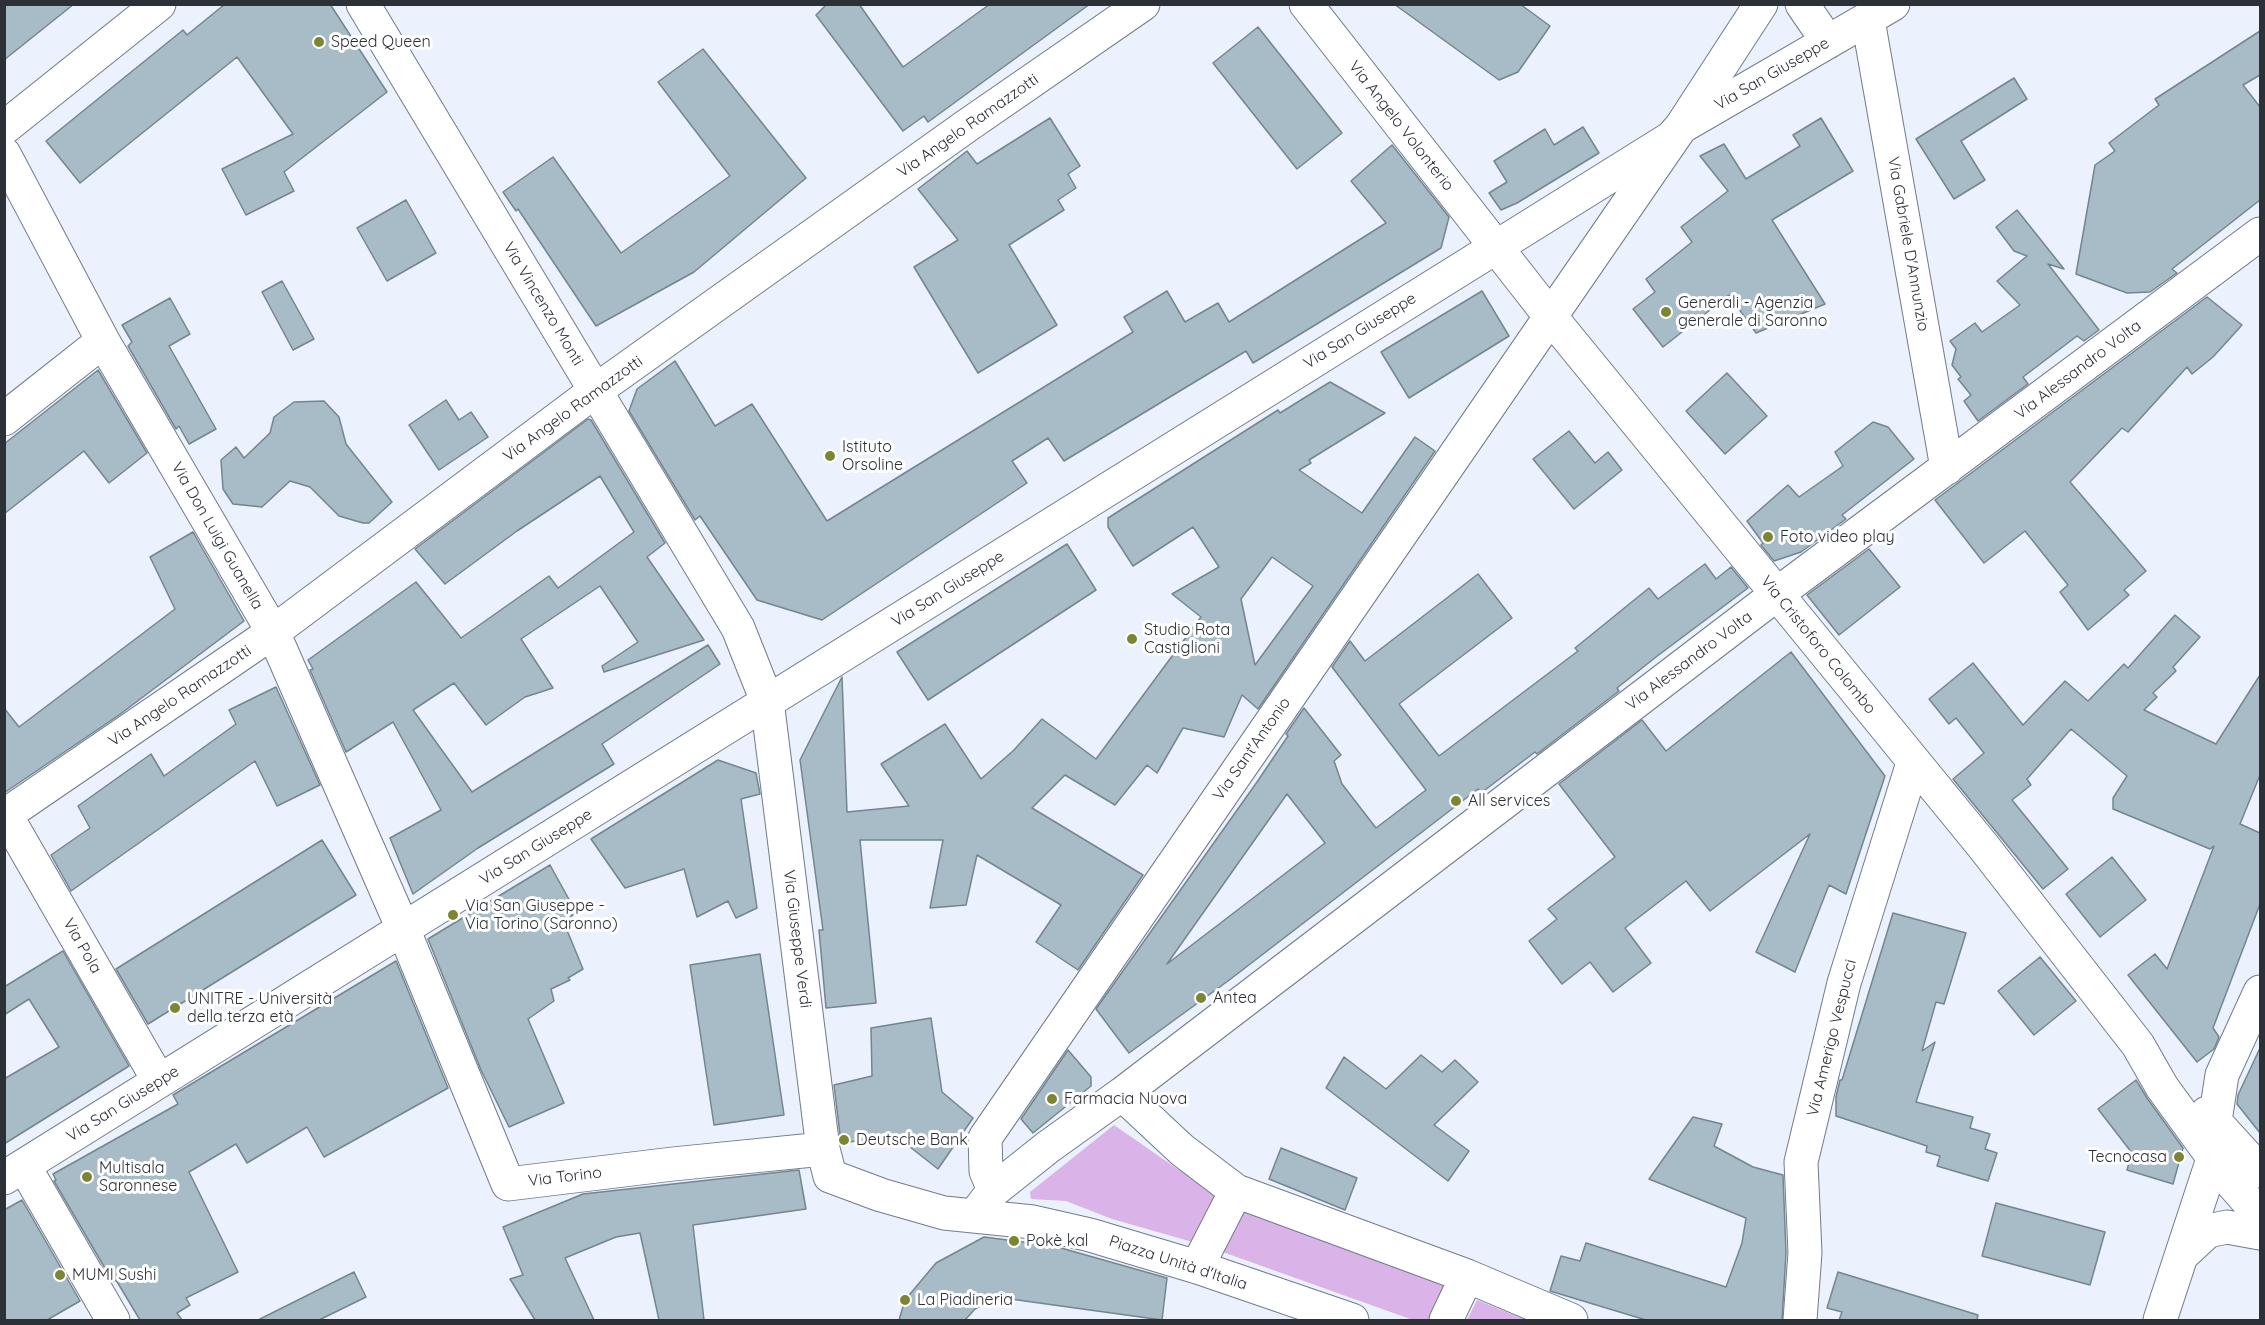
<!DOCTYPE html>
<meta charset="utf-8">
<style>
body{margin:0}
#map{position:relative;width:2265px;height:1325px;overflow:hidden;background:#ebf2fd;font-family:Quicksand,sans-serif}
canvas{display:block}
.frame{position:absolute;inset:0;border:6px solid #2c3037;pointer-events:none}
</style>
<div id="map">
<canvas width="2265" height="1325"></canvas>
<div class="frame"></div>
</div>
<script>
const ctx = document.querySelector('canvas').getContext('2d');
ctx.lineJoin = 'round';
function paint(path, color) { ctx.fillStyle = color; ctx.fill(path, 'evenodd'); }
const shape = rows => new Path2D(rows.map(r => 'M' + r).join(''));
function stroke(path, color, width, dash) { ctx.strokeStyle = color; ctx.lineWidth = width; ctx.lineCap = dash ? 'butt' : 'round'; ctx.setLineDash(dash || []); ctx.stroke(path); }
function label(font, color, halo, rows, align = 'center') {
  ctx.font = font + ' Quicksand,sans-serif'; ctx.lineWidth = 6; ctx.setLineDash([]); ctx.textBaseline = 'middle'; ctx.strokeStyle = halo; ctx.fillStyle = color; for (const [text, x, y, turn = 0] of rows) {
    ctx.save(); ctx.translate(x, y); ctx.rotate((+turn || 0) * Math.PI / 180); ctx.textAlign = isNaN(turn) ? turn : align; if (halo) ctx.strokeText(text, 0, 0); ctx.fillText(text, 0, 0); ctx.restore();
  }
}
const green = shape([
 [1114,1125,1176,1168,1224,1195,1203,1245,1112,1219,1066,1201,1031,1199,1030,1192],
 [1238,1205,1447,1286,1433,1320,1413,1320,1217,1250],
 [1477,1300,1526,1320,1467,1320]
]);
const building = shape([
 [4,4,74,4,4,60,4,4],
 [225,4,330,4,387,92,284,172,294,191,246,215,222,169,293,134,237,57,80,183,46,141,183,30,187,35,225,4],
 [827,4,859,4,903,67,990,4,1090,4,928,122,924,116,903,131,816,15,827,4],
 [1394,4,1520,4,1550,26,1518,72,1499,80,1394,4],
 [1258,27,1342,133,1297,169,1213,63,1258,27],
 [2260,31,2260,75,2243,85,2260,107,2260,200,2172,269,2177,273,2150,292,2127,293,2076,274,2095,165,2115,151,2109,143,2159,105,2155,99,2260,31],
 [703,49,806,178,694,272,596,326,518,209,516,211,503,192,553,157,621,253,730,176,658,82,703,49],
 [2014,78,2027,99,1961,141,1985,180,1954,199,1916,139,2014,78],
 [1050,118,1080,166,1068,174,1076,188,1058,200,1064,210,1009,245,1057,325,978,373,914,267,958,240,918,189,967,151,977,164,1050,118],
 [1821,118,1853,171,1772,220,1825,304,1756,333,1729,295,1663,347,1633,309,1655,292,1646,279,1692,242,1681,227,1728,191,1700,156,1724,144,1746,179,1800,146,1793,135,1821,118],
 [1583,127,1599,153,1517,203,1501,210,1489,193,1507,182,1494,161,1545,129,1554,145,1583,127],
 [1392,145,1449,217,1441,248,1253,363,1246,351,1064,461,1048,438,1012,461,1027,483,822,620,757,600,700,516,695,520,629,411,637,389,675,361,715,426,752,404,827,521,1133,332,1124,317,1167,291,1185,322,1218,303,1229,322,1386,223,1351,181,1392,145],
 [406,200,436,253,387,281,357,228,406,200],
 [2017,210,2064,269,2048,264,2099,330,2084,341,2077,336,2023,377,2028,384,1978,421,1964,401,1971,395,1958,379,1961,377,1952,365,1956,349,1950,341,1975,323,1982,332,2020,305,1997,281,2027,256,2014,251,1996,227,2017,210],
 [282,281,314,339,293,350,262,292,282,281],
 [1482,291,1509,336,1409,398,1381,352,1482,291],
 [2207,297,2242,325,2213,357,2192,374,2187,367,2128,432,2122,428,2070,482,2146,571,2124,590,2129,595,2088,630,2060,592,2068,585,2025,531,1984,563,1935,500,2207,297],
 [170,298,190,334,169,346,216,429,189,444,179,426,176,429,128,346,132,342,122,325,170,298],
 [98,370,147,453,109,483,84,451,4,514,4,444,98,370],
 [1727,373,1767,416,1725,454,1686,411,1727,373],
 [1330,382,1385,413,1309,460,1311,463,1299,470,1362,513,1415,437,1435,451,1258,709,1242,695,1224,737,1183,728,1157,773,1147,765,1115,805,1065,775,1032,808,1143,875,1078,970,1036,942,1061,905,977,855,966,905,930,908,943,840,860,840,876,1003,826,1008,819,930,823,930,800,760,842,677,847,812,909,806,881,764,945,724,981,779,1014,750,1042,719,1096,759,1201,617,1172,594,1219,567,1193,527,1133,566,1108,527,1108,518,1278,410,1280,413,1330,382],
 [1272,557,1313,586,1255,665,1241,599,1272,557],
 [446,400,459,420,471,412,488,437,439,470,409,425,446,400],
 [324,401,339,417,346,444,392,502,369,523,363,523,339,516,310,487,290,481,262,507,233,504,223,489,221,460,236,447,244,458,270,433,274,417,294,402,324,401],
 [588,419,591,420,665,543,647,557,704,640,604,672,602,666,638,642,600,586,521,639,553,688,525,697,486,725,454,683,413,710,472,792,708,645,720,664,602,744,614,764,478,848,413,894,390,838,441,810,393,722,346,752,310,670,313,669,308,660,416,582,461,638,549,576,558,588,634,532,600,476,517,531,445,584,415,549,588,419],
 [1873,422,1888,427,1914,459,1842,515,1846,519,1801,552,1774,561,1761,545,1763,543,1747,521,1788,485,1799,497,1843,466,1835,452,1873,422],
 [1569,431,1595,463,1608,452,1622,470,1574,509,1533,459,1569,431],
 [193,532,244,621,119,715,4,793,4,708,19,727,175,609,150,557,193,532],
 [1067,544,1096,590,928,700,897,652,1067,544],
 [1869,549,1900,587,1839,635,1807,595,1869,549],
 [1705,564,1716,579,1731,567,1748,588,1656,657,1617,688,1619,691,1537,754,1535,752,1481,793,1478,789,1228,981,1129,1053,1096,1009,1257,782,1288,736,1286,734,1304,708,1341,755,1334,761,1342,784,1376,828,1426,790,1332,667,1350,641,1365,661,1478,574,1512,618,1399,704,1439,756,1578,651,1575,648,1649,588,1658,599,1705,564],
 [1287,794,1325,843,1167,964,1287,794],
 [2175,615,2200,637,2173,667,2176,671,2153,693,2157,697,2144,710,2216,744,2260,675,2260,775,2240,824,2260,833,2260,904,2213,1028,2219,1037,2214,1049,2197,1062,2128,975,2155,954,2167,969,2214,846,2210,849,2113,809,2113,798,2127,776,2071,729,2027,779,2031,785,2012,800,2068,869,2043,889,1953,779,1984,753,1956,718,1949,724,1929,699,1973,663,2023,725,2065,681,2088,701,2124,664,2128,668,2175,615],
 [1791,652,1885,776,1846,894,1829,885,1795,972,1756,952,1810,834,1710,911,1686,881,1625,928,1651,963,1613,992,1590,962,1562,984,1529,941,1557,919,1548,909,1615,857,1559,784,1642,720,1666,751,1791,652],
 [276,687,320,785,277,806,255,761,71,891,51,855,90,828,78,806,151,754,164,776,236,724,229,710,276,687],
 [718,760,756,773,760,794,741,799,757,908,736,918,728,901,697,917,684,869,625,888,591,839,718,760],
 [322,840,356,895,148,1024,116,969,322,840],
 [2112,857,2146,900,2100,937,2066,894,2112,857],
 [550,865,576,912,564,923,583,969,568,978,570,980,551,989,554,1001,528,1019,564,1103,509,1127,481,1070,428,939,550,865],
 [1893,913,1966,933,1944,1004,1936,1002,1922,1051,1935,1042,1916,1102,1973,1117,1970,1128,1990,1134,1985,1149,1997,1153,1988,1181,1937,1166,1940,1156,1926,1152,1927,1146,1836,1116,1836,1097,1840,1080,1842,1080,1893,913],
 [63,951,129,1066,4,1144,4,1079,59,1047,29,999,4,1015,4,987,63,951],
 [760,954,784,1115,714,1125,690,965,760,954],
 [2040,957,2076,1001,2034,1035,1998,991,2040,957],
 [396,961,448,1088,324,1157,307,1127,247,1163,236,1144,189,1172,238,1272,186,1298,190,1305,177,1313,182,1320,140,1320,116,1280,113,1282,54,1181,56,1180,53,1174,178,1104,173,1095,396,961],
 [931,1018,942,1092,973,1118,938,1169,896,1136,841,1143,834,1085,872,1076,871,1028,931,1018],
 [2260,1048,2260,1133,2237,1104,2238,1095,2260,1048],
 [1068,1050,1091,1077,1091,1086,1033,1133,1021,1119,1068,1050],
 [1421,1055,1442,1072,1455,1060,1478,1082,1434,1125,1469,1151,1448,1181,1326,1088,1344,1057,1386,1089,1421,1055],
 [2136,1080,2147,1098,2183,1148,2173,1184,2127,1170,2132,1153,2098,1109,2136,1080],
 [1693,1117,1722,1124,1714,1146,1753,1167,1783,1175,1786,1253,1782,1320,1646,1320,1550,1291,1561,1256,1580,1261,1586,1243,1726,1287,1742,1243,1746,1218,1649,1179,1693,1117],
 [1281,1148,1357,1178,1345,1210,1269,1179,1281,1148],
 [799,1170,806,1209,693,1225,704,1320,659,1320,640,1233,616,1237,565,1258,594,1320,535,1320,510,1279,523,1275,503,1227,583,1194,799,1170],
 [22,1200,80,1301,47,1320,4,1320,4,1210,22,1200],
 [1996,1203,2105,1232,2090,1285,1982,1256,1996,1203],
 [984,1237,1054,1246,1167,1278,1162,1320,996,1297,975,1309,965,1320,899,1320,905,1300,936,1263,984,1237],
 [354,1272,366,1297,319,1320,258,1320,354,1272],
 [1838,1272,1978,1315,1977,1320,1839,1320,1842,1312,1827,1308,1838,1272]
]);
const minor = shape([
 [363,4,738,628,767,701,823,1149,830,1176,881,1195,944,1213,1033,1222,1090,1235,1197,1267,1352,1320],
 [1306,4,1550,316,1983,846,2138,1045,2162,1087,2231,1182,2260,1215],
 [1802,4,1828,42],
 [1868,20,1947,468],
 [4,128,159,4],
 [4,154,103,341,273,632,404,931,508,1184,673,1164,823,1149],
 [4,419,103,341],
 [4,812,159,1081],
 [4,816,273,632,595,391,965,127,1143,4],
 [1122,1094,1182,1150,1236,1191,1467,1276,1571,1320],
 [2207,1113,2260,1171],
 [24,1166,113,1320],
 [4,1178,1671,138,1681,127,1893,4],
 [994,1190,986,1171,985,1138,1681,127,1761,4],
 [975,1215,994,1190,1048,1147,1122,1094,1777,594,2260,234],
 [2181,1256,2208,1231,2227,1227,2260,1233],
 [1197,1267,1236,1191],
 [1446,1320,1467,1276],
 [1800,1320,1805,1253,1801,1162,1844,983,1913,763],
 [2160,1320,2213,1159,2215,1121,2222,1075,2260,992]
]);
const markers = [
 [319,42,6,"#7c8532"],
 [1666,312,6,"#7c8532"],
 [830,456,6,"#7c8532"],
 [1768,537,6,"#7c8532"],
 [1132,639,6,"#7c8532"],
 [1456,801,6,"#7c8532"],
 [453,915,6,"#7c8532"],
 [1201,998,6,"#7c8532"],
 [175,1008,6,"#7c8532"],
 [1052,1099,6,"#7c8532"],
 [844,1140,6,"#7c8532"],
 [2179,1157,6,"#7c8532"],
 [87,1177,6,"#7c8532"],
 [1014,1241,6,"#7c8532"],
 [60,1275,6,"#7c8532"],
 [905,1300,6,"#7c8532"]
];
const poiNames = [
 ["Speed Queen",331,42],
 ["Generali - Agenzia",1678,303],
 ["generale di Saronno",1678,321],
 ["Istituto",842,447],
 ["Orsoline",842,465],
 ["Foto video play",1780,537],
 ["Studio Rota",1144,630],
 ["Castiglioni",1144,648],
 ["All services",1468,801],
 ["Via San Giuseppe -",465,906],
 ["Via Torino (Saronno)",465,924],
 ["Antea",1213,998],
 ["UNITRE - Università",187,999],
 ["della terza età",187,1017],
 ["Farmacia Nuova",1064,1099],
 ["Deutsche Bank",856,1140],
 ["Tecnocasa",2167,1157,"right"],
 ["Multisala",99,1168],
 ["Saronnese",99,1186],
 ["Pokè kal",1026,1241],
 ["MUMI Sushi",72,1275],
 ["La Piadineria",917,1300]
];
const streetNames = [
 ["Via San Giuseppe",1772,74,-30],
 ["Via Angelo Ramazzotti",968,126,-35],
 ["Via Angelo Volonterio",1401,126,52],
 ["Via Gabriele D'Annunzio",1908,244,80],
 ["Via Vincenzo Monti",543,304,59],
 ["Via San Giuseppe",1360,331,-32],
 ["Via Alessandro Volta",2078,370,-37],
 ["Via Angelo Ramazzotti",573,409,-36],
 ["Via Don Luigi Guanella",217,536,60],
 ["Via San Giuseppe",948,589,-32],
 ["Via Cristoforo Colombo",1818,645,51],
 ["Via Alessandro Volta",1689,661,-37],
 ["Via Angelo Ramazzotti",180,696,-34],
 ["Via Sant'Antonio",1252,749,-55],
 ["Via San Giuseppe",536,847,-32],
 ["Via Giuseppe Verdi",797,939,83],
 ["Via Pola",82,946,60],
 ["Via Amerigo Vespucci",1832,1038,-76],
 ["Via San Giuseppe",123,1104,-32],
 ["Via Torino",565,1177,-7],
 ["Piazza Unità d'Italia",1178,1263,18]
];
paint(green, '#dab3e8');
paint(building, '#a7bcc7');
stroke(building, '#728690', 1.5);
stroke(minor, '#717b8b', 35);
stroke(minor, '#fff', 33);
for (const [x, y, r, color] of markers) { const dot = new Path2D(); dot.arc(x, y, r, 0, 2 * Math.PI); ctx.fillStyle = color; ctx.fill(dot); stroke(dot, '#fff', 2); }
label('16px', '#2c3037', '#fff', poiNames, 'left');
label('16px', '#2c3037', '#fff', streetNames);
</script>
